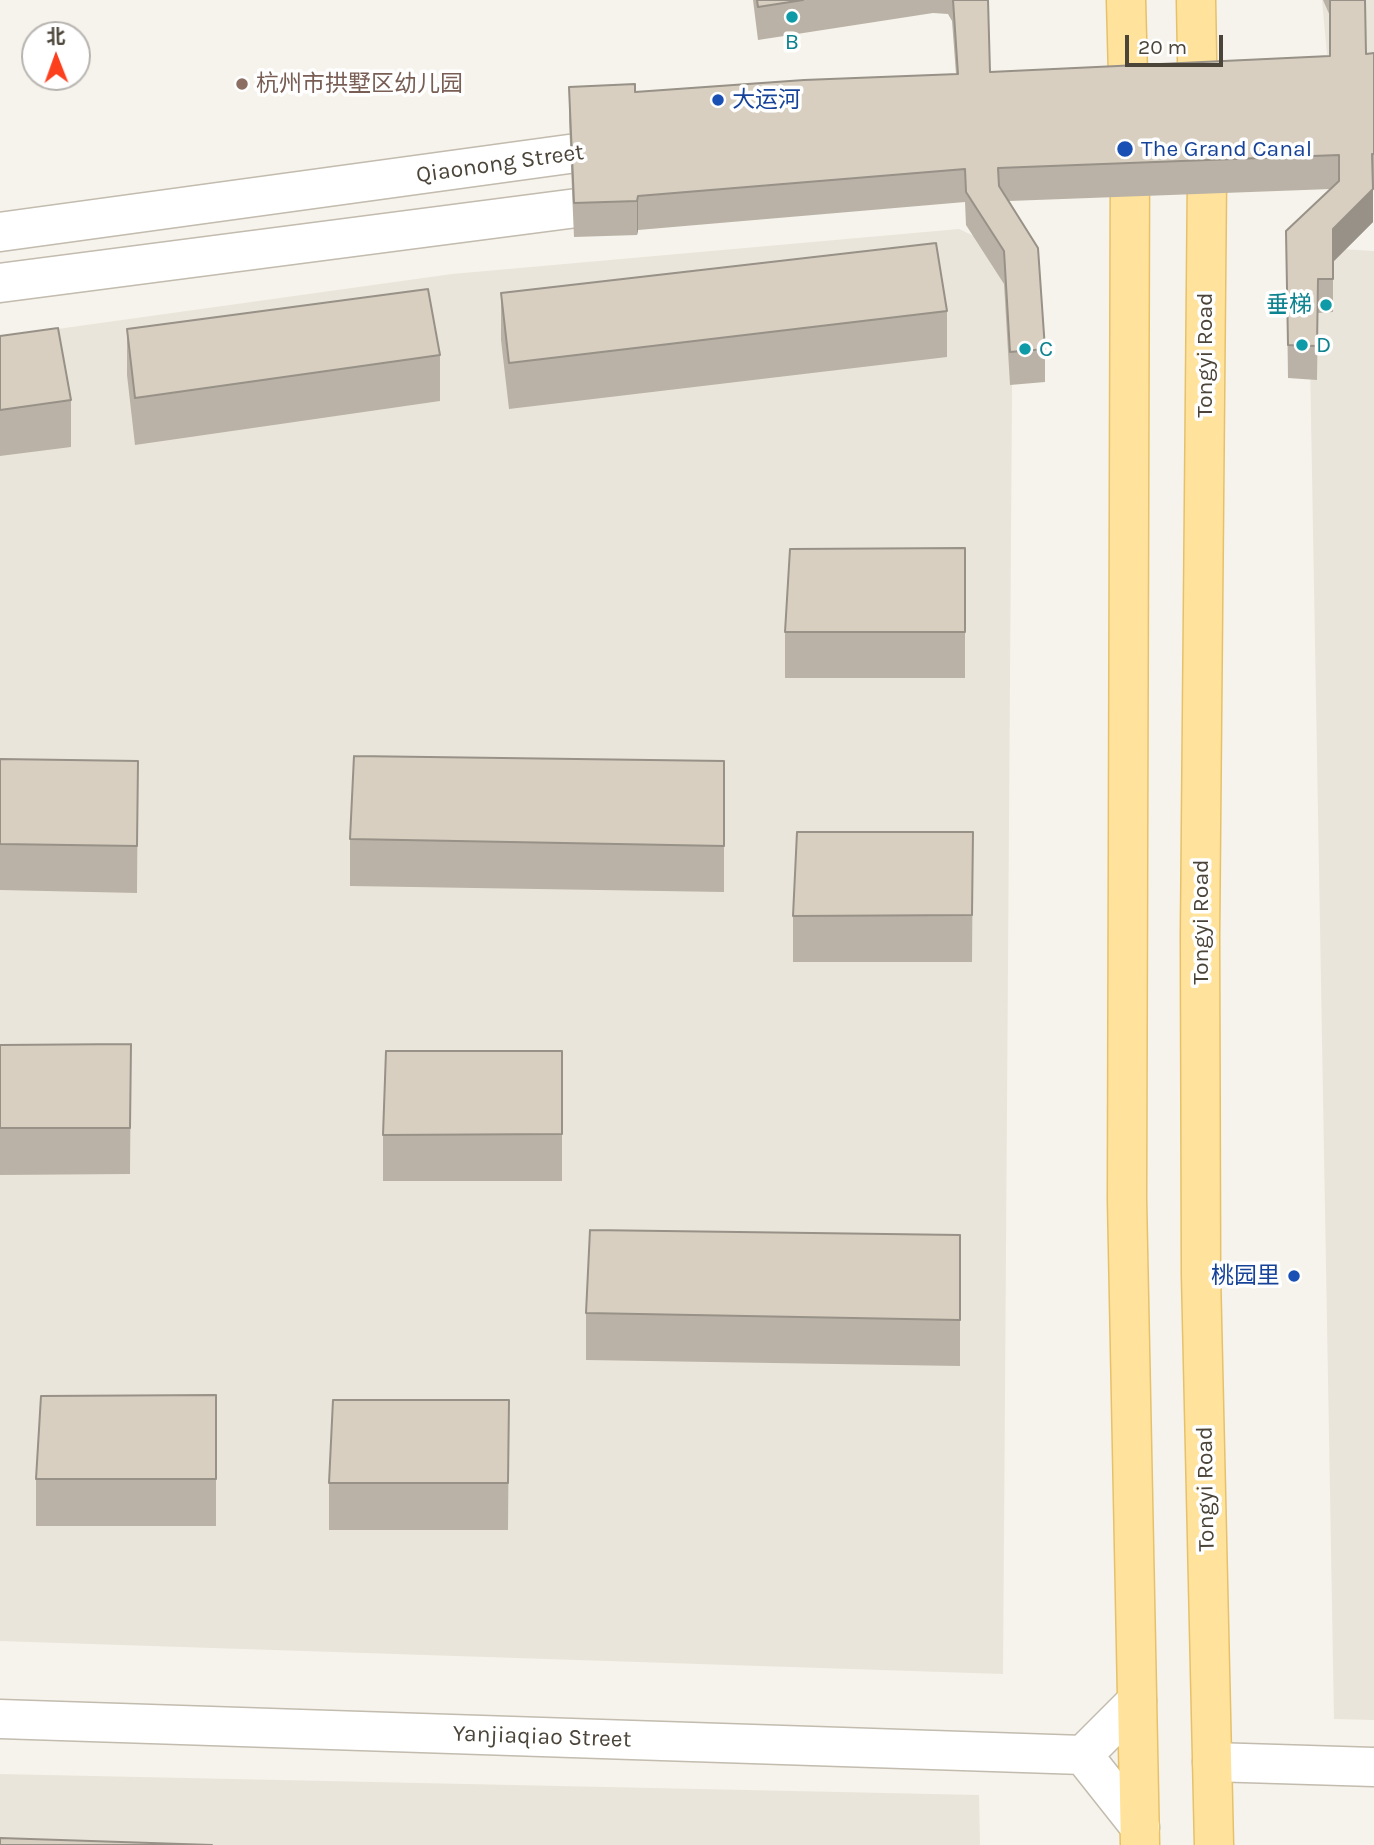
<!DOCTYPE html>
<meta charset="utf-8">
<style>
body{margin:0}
#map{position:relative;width:1374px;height:1845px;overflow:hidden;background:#f6f3ec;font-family:Karla,"Noto Sans SC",sans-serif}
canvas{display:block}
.north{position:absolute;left:21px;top:21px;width:70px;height:70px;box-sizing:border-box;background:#fff;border:2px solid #b7b4b0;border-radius:50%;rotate:359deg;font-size:19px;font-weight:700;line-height:28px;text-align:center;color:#4b4439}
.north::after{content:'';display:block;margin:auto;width:24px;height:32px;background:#fc3f1d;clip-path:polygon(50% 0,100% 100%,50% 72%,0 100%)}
.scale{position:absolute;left:1125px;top:35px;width:98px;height:32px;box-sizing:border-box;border:4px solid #4b4439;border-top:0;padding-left:9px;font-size:21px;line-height:24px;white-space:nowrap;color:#4b4439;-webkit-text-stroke:5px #fff;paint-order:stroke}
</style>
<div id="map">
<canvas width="1374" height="1845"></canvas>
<div class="north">北</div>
<div class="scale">20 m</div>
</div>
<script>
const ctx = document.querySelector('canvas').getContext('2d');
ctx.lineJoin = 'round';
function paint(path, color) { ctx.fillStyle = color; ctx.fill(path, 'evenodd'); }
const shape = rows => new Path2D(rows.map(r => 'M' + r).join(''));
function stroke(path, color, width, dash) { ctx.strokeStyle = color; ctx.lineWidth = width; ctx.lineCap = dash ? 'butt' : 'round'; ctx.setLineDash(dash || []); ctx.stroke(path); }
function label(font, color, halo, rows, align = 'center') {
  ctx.font = font + ' Karla,"Noto Sans SC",sans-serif'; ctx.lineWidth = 7; ctx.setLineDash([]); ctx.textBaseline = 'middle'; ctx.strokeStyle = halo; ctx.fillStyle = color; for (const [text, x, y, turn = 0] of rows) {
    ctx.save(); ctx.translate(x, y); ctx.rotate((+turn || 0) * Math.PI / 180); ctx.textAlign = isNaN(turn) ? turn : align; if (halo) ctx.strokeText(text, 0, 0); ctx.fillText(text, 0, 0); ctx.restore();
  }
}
const residential = shape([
 [1322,0,1374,0,1374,68,1362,67,1327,55],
 [959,229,1013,254,1003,1674,0,1641,0,337,452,274],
 [1308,247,1374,251,1374,1720,1334,1719],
 [0,1774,979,1795,980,1845,0,1845]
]);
const minor = shape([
 [0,1719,1083,1755,1137,1701],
 [1083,1755,1140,1827],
 [1212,1762,1374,1767]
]);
const tertiary = shape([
 [0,232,620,147],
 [0,283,623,202]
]);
const primary = shape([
 [1126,0,1130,151,1127,1199,1140,1845],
 [1196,0,1198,114,1207,177,1200,935,1201,1275,1214,1845]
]);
const wall = shape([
 [753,0,988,0,990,72,1330,56,1330,16,1323,0,1365,0,1366,54,1374,53,1374,188,1373,188,1373,222,1333,262,1333,312,1318,313,1317,380,1288,378,1286,231,1331,189,1009,201,1045,349,1045,382,1010,385,1004,284,966,225,965,202,638,230,637,235,574,237,569,121,569,87,635,92,956,74,952,21,948,14,933,13,758,40],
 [501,293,947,311,947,357,509,409,501,340],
 [127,329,440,355,440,401,135,445,127,375],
 [0,336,71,400,71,447,0,456],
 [965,548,965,678,785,678,785,632],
 [0,759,138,761,137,893,0,890],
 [724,761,724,892,350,886,350,839],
 [973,832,972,962,793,962,793,916],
 [131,1044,130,1174,0,1175,0,1045],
 [562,1051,562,1181,383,1181,383,1135],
 [960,1235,960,1366,586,1360,586,1313],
 [216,1395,216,1526,36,1526,36,1479],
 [509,1400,508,1530,329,1530,329,1483]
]);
const shadedWall = shape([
 [1373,189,1373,222,1333,262,1333,229],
 [638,196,638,230,637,235,637,201]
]);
const building = shape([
 [757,0,803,0,758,7,757,0],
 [953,0,988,0,990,72,1330,56,1330,0,1365,0,1366,54,1374,53,1374,154,1372,154,1373,189,1333,229,1333,279,1318,279,1317,346,1288,345,1286,231,1339,181,1339,155,998,168,999,186,1038,248,1045,349,1010,352,1004,251,966,192,965,169,638,196,637,201,574,203,569,87,635,84,635,92,804,80,958,74,953,0],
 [936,243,947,311,509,363,501,293,936,243],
 [428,289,440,355,135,398,127,329,428,289],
 [58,328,71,400,0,410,0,336,58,328],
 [965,548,965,632,785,632,790,549,965,548],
 [354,756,724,761,724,846,350,839,354,756],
 [0,759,138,761,137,846,0,844,0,759],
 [797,832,973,832,972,915,793,916,797,832],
 [131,1044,130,1128,0,1128,0,1045,131,1044],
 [386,1051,562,1051,562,1134,383,1135,386,1051],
 [590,1230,960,1235,960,1320,586,1313,590,1230],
 [216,1395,216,1479,36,1479,41,1396,216,1395],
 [333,1400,509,1400,508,1483,329,1483,333,1400],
 [0,1838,212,1845,0,1845,0,1838]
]);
const markers = [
 [792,17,7,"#0f9aa8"],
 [242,84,7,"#8d6e63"],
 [718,100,7,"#1a4fb4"],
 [1125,149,9,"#1a4fb4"],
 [1326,305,7,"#0f9aa8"],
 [1302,345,7,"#0f9aa8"],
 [1025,349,7,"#0f9aa8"],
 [1294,1276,7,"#1a4fb4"]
];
const cultureNames = [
 ["B",792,42,"center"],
 ["垂梯",1312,305,"right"],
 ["D",1316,345],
 ["C",1039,349]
];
const educationNames = [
 ["杭州市拱墅区幼儿园",256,84]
];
const transitNames = [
 ["大运河",732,100],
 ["The Grand Canal",1141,149],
 ["桃园里",1280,1276,"right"]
];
const streetNames = [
 ["Qiaonong Street",500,164,-8],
 ["Tongyi Road",1205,355,-90],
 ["Tongyi Road",1201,922,-90],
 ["Tongyi Road",1206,1489,-91],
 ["Yanjiaqiao Street",542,1737,2]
];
paint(residential, '#eae5da');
stroke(minor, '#c2bbae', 41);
stroke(tertiary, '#c2bbae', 41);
stroke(primary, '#e6c16a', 41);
stroke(minor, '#fff', 38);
stroke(tertiary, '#fff', 38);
stroke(primary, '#ffe39c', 38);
paint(wall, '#bab2a6');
paint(shadedWall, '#979187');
paint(building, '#d8cfc1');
stroke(building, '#979187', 2);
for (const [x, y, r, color] of markers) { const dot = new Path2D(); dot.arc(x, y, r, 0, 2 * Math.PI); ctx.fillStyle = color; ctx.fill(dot); stroke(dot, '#fff', 2.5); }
label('23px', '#0d838f', '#fff', cultureNames, 'left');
label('23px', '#785e54', '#fff', educationNames, 'left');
label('23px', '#164399', '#fff', transitNames, 'left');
label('23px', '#4b4439', '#fff', streetNames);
</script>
